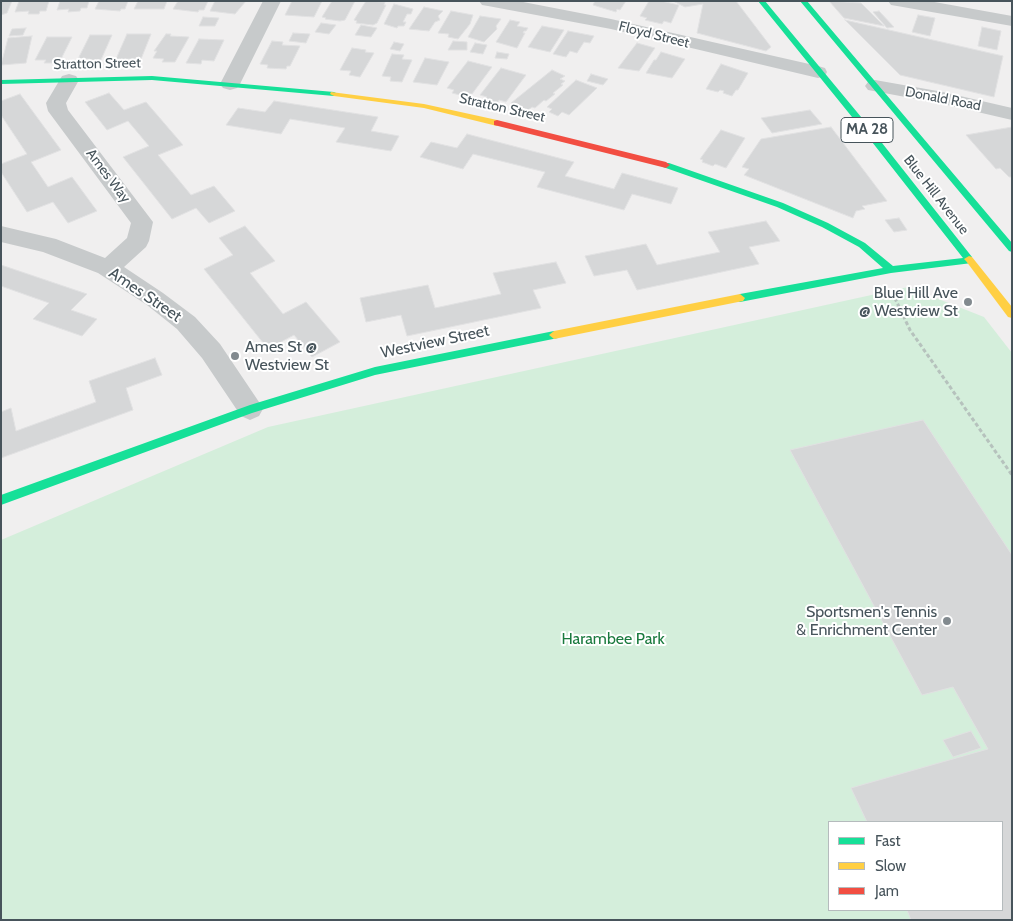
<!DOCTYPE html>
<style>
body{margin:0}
#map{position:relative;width:1013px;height:921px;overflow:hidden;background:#f0efef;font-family:Cabin,sans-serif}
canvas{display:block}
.frame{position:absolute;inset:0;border:2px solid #47545b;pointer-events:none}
.legend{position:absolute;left:828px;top:821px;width:175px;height:90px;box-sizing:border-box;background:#fff;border:1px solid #b5bbbd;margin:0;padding:6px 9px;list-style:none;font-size:15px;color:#47545b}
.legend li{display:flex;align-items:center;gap:10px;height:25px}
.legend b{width:25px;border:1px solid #b5bbbd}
</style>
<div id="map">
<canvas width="1013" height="921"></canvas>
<div class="frame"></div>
<ul class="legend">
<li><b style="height:6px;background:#16e098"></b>Fast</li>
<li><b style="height:6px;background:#ffcf43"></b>Slow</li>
<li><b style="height:6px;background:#f24e42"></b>Jam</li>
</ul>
</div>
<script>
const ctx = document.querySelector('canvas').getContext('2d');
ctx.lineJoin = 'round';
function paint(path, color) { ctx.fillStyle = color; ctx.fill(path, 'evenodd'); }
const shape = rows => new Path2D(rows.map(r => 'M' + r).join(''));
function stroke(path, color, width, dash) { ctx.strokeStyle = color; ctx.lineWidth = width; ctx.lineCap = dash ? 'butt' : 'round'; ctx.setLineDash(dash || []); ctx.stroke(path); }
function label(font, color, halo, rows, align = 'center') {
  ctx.font = font + ' Cabin,sans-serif'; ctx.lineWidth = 4; ctx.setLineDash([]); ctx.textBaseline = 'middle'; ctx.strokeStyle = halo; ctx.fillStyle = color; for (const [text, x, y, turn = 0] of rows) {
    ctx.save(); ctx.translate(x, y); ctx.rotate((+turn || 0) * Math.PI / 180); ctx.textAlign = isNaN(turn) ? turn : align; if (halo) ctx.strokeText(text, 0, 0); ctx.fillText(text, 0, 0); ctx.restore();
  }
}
const green = shape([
 [908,287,984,317,1012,353,1012,920,1,920,1,540,268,427],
 [829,822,1002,822,1002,910,829,910]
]);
const building = shape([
 [1,1,12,1,7,13,1,15,1,1],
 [19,1,49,1,46,11,40,11,39,14,28,14,29,11,15,12,19,1],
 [60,1,89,1,87,8,81,8,80,11,68,12,69,9,57,10,60,1],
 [99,1,128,1,125,9,121,9,120,11,95,9,99,1],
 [138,1,167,1,164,9,134,9,138,1],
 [178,1,208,1,204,10,199,10,198,12,173,9,178,1],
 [215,1,246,1,235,14,210,11,215,1],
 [292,1,322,1,314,17,285,15,292,1],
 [332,1,355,1,345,20,340,21,325,19,326,18,322,17,332,1],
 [366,1,385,2,384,5,386,5,377,23,373,25,356,23,357,21,354,20,366,1],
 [595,1,626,1,620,10,617,9,616,12,593,5,595,1],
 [649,1,661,1,679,5,671,23,664,21,662,24,645,20,647,18,640,16,649,1],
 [673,1,736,1,771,47,766,51,697,33,703,4,685,7,673,1],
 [829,1,861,3,884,26,844,18,829,1],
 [394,4,413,9,411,14,407,14,403,22,406,22,404,26,398,26,397,28,384,24,394,4],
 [424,7,443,11,438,16,440,20,435,22,429,31,409,29,424,7],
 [451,11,473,15,470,24,458,39,448,37,449,34,438,33,451,11],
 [879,11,894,27,887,28,873,12,879,11],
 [918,15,935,18,930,36,912,32,918,15],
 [480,16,501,19,496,26,497,29,484,42,468,37,480,16],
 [203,17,219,18,215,26,199,26,203,17],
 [510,20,520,22,517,26,528,28,526,31,524,31,523,33,525,33,517,48,496,42,510,20],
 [845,20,1003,56,994,97,900,75,845,20],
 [321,23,336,25,329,34,315,32,321,23],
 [361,25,377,28,371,37,355,35,361,25],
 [542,26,564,30,550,52,528,47,542,26],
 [982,27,1001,31,997,50,978,46,982,27],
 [26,28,23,35,9,36,12,29,26,28],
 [568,31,594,36,590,43,584,42,577,53,570,51,566,57,553,54,568,31],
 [293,33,310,34,306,43,289,41,293,33],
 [127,34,151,34,141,59,116,59,127,34],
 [166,34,171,34,170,36,189,37,175,62,162,62,164,59,153,58,157,51,154,51,166,34],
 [90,35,112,35,100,62,88,62,90,59,78,59,90,35],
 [32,36,26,63,1,65,8,38,32,36],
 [47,37,72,37,59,63,44,63,46,60,35,60,47,37],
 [199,39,224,40,214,61,202,60,201,64,186,63,199,39],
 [272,41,283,42,282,45,300,46,290,66,287,66,286,69,267,68,268,65,260,64,272,41],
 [453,41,467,42,467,50,448,50,453,41],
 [394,42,404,44,400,51,390,49,394,42],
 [475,43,487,45,483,54,470,52,475,43],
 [637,43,655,48,639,71,618,68,637,43],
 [352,48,366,50,365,52,374,53,360,77,349,75,351,71,340,70,352,48],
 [497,52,509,54,507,59,495,58,497,52],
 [661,52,685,59,672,78,646,73,654,60,656,60,661,52],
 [392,54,404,55,402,59,412,60,402,82,390,81,391,77,382,76,392,54],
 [425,58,449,62,437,85,413,82,425,58],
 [468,61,492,67,472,94,466,93,464,96,452,93,454,90,447,88,468,61],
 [721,64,748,73,738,90,736,90,732,96,723,93,724,91,720,90,718,92,706,89,721,64],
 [501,68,526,75,506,102,499,100,497,104,484,100,487,97,480,95,501,68],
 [552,70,565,76,560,79,565,81,561,84,563,85,553,93,555,94,546,101,544,100,535,108,532,107,527,111,511,103,552,70],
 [591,74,608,79,603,85,587,81,591,74],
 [576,80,597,88,569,115,562,112,558,116,549,112,552,109,547,107,576,80],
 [109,93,124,110,146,102,183,145,158,155,191,195,214,186,235,211,209,223,196,208,172,219,123,157,149,146,128,121,107,130,85,102,109,93],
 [20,94,61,150,31,162,48,187,72,177,97,211,68,223,53,202,27,212,1,172,1,164,27,154,1,115,1,101,20,94],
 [274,101,378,117,371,131,399,136,391,151,336,142,345,128,290,119,281,134,226,125,238,108,265,112,274,101],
 [810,110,822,124,772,133,761,118,810,110],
 [831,127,887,201,862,206,865,209,856,211,853,218,744,175,749,169,742,167,761,139,831,127],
 [1012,127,1012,177,1009,177,1000,168,996,169,966,135,1012,127],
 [721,130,745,138,726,168,715,164,713,166,702,162,703,160,700,159,721,130],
 [467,134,574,162,565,176,614,189,622,173,678,188,671,204,632,194,624,210,537,187,545,172,473,154,463,169,420,157,431,142,457,148,467,134],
 [899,218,907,230,894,232,885,220,899,218],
 [766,221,780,241,749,247,759,264,637,290,627,270,594,276,585,256,646,244,657,265,720,252,708,232,766,221],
 [245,226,275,261,250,273,283,314,306,302,340,342,312,357,294,335,268,349,204,269,233,255,219,238,245,226],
 [556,262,566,283,533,290,541,308,407,336,401,315,366,322,360,298,428,285,435,308,501,294,493,273,556,262],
 [1,265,87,294,71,310,97,319,82,336,33,319,49,303,1,286,1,265],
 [155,358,162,375,126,388,133,410,1,458,1,412,11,408,16,431,96,402,89,381,155,358],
 [923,420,1012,555,1012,920,911,920,907,910,1002,910,1002,822,867,822,851,788,988,749,953,687,922,695,790,450,923,420],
 [971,731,981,748,953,757,943,740,971,731]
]);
const path = shape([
 [892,292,910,330,1012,475]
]);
const street = shape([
 [263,1,281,1,240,84,237,88,230,90,223,88,220,84,263,1],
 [479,1,518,1,611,19,818,66,825,68,827,72,825,76,818,78,611,29,488,6,482,5,479,1],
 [888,1,929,1,1012,16,1012,26,897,6,891,5,888,1],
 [69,74,76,76,79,80,66,103,68,110,153,222,149,241,146,247,124,267,163,293,195,317,220,344,259,402,263,409,259,416,250,420,241,416,202,358,177,329,147,305,98,273,43,252,1,242,1,226,56,239,105,258,127,238,131,223,48,111,46,103,62,76,69,74],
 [875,80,943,92,1012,108,1012,120,943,104,868,90,865,86,868,82,875,80]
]);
const fast = shape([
 [758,1,765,1,871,129,972,257,972,263,891,273,740,302,737,301,735,298,740,294,883,268,859,247,822,227,777,207,663,167,663,163,669,163,783,203,828,223,865,243,893,266,963,258,865,133,758,1],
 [800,1,807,1,1012,243,1012,252,1009,251,800,1],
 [152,76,334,92,338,94,334,96,152,80,1,84,1,80,152,76],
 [554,331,558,332,559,335,558,338,375,375,252,413,1,505,1,495,250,405,375,367,554,331]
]);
const slow = shape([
 [331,92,424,104,497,120,501,123,497,126,424,108,334,96,330,94,331,92],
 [969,256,972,257,1012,307,1012,318,1008,317,966,261,964,259,969,256],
 [740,294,745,298,743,301,554,339,549,335,554,331,740,294]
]);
const jam = shape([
 [497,120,666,162,670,165,666,168,494,125,494,121,497,120]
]);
const markers = [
 [968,302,5,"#828a8f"],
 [235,356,5,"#828a8f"],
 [947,621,5,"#828a8f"]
];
const farStreetnames = [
 ["Floyd Street",654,35,14],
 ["Stratton Street",97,64,-1],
 ["Donald Road",943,99,11],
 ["Stratton Street",502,108,13],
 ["Ames Way",108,176,53],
 ["Blue Hill Avenue",936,195,52]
];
const shields = [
 [867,130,52]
];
const shieldNames = [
 ["MA 28",867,130]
];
const poiNames = [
 ["Blue Hill Ave",958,293],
 ["@ Westview St",958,311],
 ["Ames St @",245,347,"left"],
 ["Westview St",245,365,"left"],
 ["Sportsmen's Tennis",937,612],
 ["& Enrichment Center",937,630]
];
const streetNames = [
 ["Ames Street",145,295,34],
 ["Westview Street",435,342,-12]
];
const parkNames = [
 ["Harambee Park",613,639]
];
paint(green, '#d4eedb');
paint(building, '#d6d7d8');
stroke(building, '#e1e1e2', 1);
stroke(path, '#b6c2bd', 3, [4, 2.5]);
paint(street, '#c7cacb');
paint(fast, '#16e098');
paint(slow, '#ffcf43');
paint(jam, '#f24e42');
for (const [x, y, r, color] of markers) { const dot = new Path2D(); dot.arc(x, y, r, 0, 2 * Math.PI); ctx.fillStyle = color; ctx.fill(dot); stroke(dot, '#fff', 2); }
label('14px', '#47545b', '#fff', farStreetnames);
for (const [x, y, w] of shields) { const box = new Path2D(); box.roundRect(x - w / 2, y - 12.5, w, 25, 4); ctx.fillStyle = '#fff'; ctx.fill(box); stroke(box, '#47545b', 1); }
label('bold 15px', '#47545b', null, shieldNames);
label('16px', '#47545b', '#fff', poiNames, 'right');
label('16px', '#47545b', '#fff', streetNames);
label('16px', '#1a7a3e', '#fff', parkNames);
</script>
